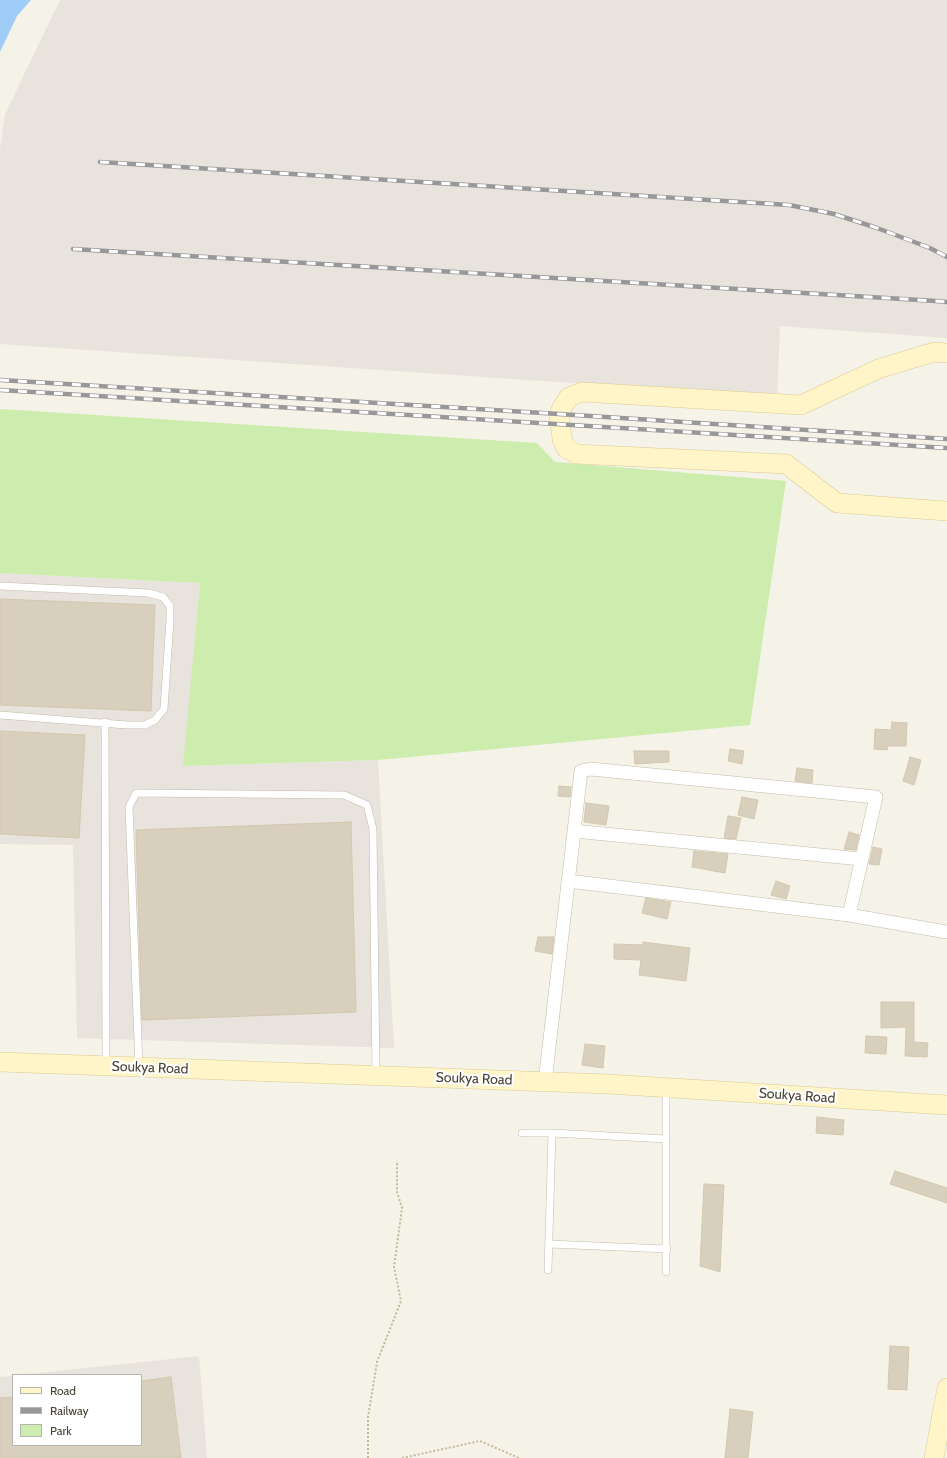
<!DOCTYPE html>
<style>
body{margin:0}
#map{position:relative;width:947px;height:1458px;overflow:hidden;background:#f5f2e8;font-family:Cabin,sans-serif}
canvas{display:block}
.legend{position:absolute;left:12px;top:1374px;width:130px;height:72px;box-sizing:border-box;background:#fff;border:1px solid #b6b4af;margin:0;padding:5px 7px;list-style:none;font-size:12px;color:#494336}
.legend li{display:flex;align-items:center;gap:8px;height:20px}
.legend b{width:20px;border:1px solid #b6b4af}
</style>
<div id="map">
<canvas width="947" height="1458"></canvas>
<ul class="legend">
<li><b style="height:5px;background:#fff5c8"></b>Road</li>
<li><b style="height:5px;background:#989898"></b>Railway</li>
<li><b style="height:11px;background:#ccedad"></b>Park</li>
</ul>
</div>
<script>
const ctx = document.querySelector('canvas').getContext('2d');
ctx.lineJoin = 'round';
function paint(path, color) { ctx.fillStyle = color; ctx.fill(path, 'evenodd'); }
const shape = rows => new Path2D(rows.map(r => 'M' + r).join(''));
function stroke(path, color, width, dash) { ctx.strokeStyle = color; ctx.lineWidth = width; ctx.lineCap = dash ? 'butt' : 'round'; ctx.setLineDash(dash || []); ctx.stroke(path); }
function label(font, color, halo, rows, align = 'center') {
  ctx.font = font + ' Cabin,sans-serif'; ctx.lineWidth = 4; ctx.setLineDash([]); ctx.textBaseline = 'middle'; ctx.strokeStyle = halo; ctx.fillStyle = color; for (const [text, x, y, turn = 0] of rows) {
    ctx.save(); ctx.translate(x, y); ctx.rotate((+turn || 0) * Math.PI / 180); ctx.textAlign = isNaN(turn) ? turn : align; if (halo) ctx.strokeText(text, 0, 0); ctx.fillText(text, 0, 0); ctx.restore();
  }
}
const industrial = shape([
 [60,0,947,0,947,338,780,326,777,397,0,344,0,149,5,114],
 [0,573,200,583,184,766,378,760,394,1048,77,1038,73,845,0,844],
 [199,1356,207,1458,0,1458,0,1377,13,1376,13,1445,141,1445,141,1375,20,1375]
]);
const green = shape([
 [0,409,537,443,555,462,786,481,750,725,378,760,183,766,200,583,0,573]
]);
const water = shape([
 [0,0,31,0,17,16,0,52]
]);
const building = shape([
 [0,599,155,605,151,711,0,705,0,599],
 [892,722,907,723,906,746,888,746,887,750,874,749,875,729,891,730,892,722],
 [0,731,85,735,79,838,0,834,0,731],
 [730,749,744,751,742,764,728,761,730,749],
 [634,751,669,751,669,762,635,764,634,751],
 [910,757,921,760,914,785,903,781,910,757],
 [797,768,813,770,812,783,795,781,797,768],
 [559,786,571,787,570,797,558,796,559,786],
 [742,797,758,800,754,819,738,815,742,797],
 [586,803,609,806,606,825,584,822,586,803],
 [728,816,741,818,736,839,724,838,728,816],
 [351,822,356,1012,142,1020,136,830,351,822],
 [849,832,859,835,856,850,844,849,849,832],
 [873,847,882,849,879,865,869,864,873,847],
 [694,851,728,854,725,873,692,867,694,851],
 [776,881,790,886,786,899,771,895,776,881],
 [646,898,671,902,667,919,642,913,646,898],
 [538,937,554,937,552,954,535,951,538,937],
 [643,942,690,948,686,981,639,975,641,960,614,959,614,944,643,945,643,942],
 [881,1002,914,1002,914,1042,928,1043,927,1057,905,1056,906,1027,881,1028,881,1002],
 [866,1036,887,1037,886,1054,865,1053,866,1036],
 [585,1044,605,1046,603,1068,582,1065,585,1044],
 [817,1117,844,1120,843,1135,816,1133,817,1117],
 [895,1171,947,1188,947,1203,890,1184,895,1171],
 [704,1184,724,1185,720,1272,700,1266,704,1184],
 [890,1346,909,1347,907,1390,888,1389,890,1346],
 [171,1377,181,1458,0,1458,0,1398,13,1397,13,1445,141,1445,141,1381,171,1377],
 [730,1409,753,1412,748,1458,725,1458,730,1409]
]);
const path = shape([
 [368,1458,368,1417,377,1362,401,1301,394,1267,402,1208,397,1192,397,1161],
 [402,1458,480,1441,519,1458]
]);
const lane = shape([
 [0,586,148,593,163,597,170,606,170,620,164,709,155,720,145,725,127,725,0,715],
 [105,722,106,1066],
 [139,1067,129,807,136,793,344,795,367,805,373,829,376,1075],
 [666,1088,666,1272],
 [522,1133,552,1133],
 [549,1244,667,1249],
 [548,1270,552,1133,666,1139]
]);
const street = shape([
 [574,831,861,859],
 [568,881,849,915],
 [545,1082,581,771,591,769,876,797,849,915,947,932]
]);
const secondary = shape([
 [947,353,934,352,878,369,801,405,582,392,569,397,563,406,559,414,562,439,566,448,576,454,786,464,837,503,947,511],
 [0,1062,608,1084,947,1105],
 [934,1458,947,1388]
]);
const rail = shape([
 [100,162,789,205,834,214,877,228,930,248,947,257],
 [73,249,936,301,947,302],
 [0,380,559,414,947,439],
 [0,390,947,448]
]);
const streetNames = [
 ["Soukya Road",150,1068,2],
 ["Soukya Road",474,1079,2],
 ["Soukya Road",797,1096,4]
];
paint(industrial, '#e8e3dc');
paint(green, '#ccedad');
paint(water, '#9fcdf7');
paint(building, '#d8cfbc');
stroke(building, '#d3c8af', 1);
stroke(lane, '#c2bba9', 8);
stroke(street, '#c2bba9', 14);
stroke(secondary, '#d9cb94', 20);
stroke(path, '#c5b899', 2, [2, 2]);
stroke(lane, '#fff', 7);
stroke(street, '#fff', 13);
stroke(secondary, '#fff5c8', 19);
stroke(rail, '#989898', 4.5);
stroke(rail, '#fff', 3, [9]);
label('14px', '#494336', '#fff', streetNames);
</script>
